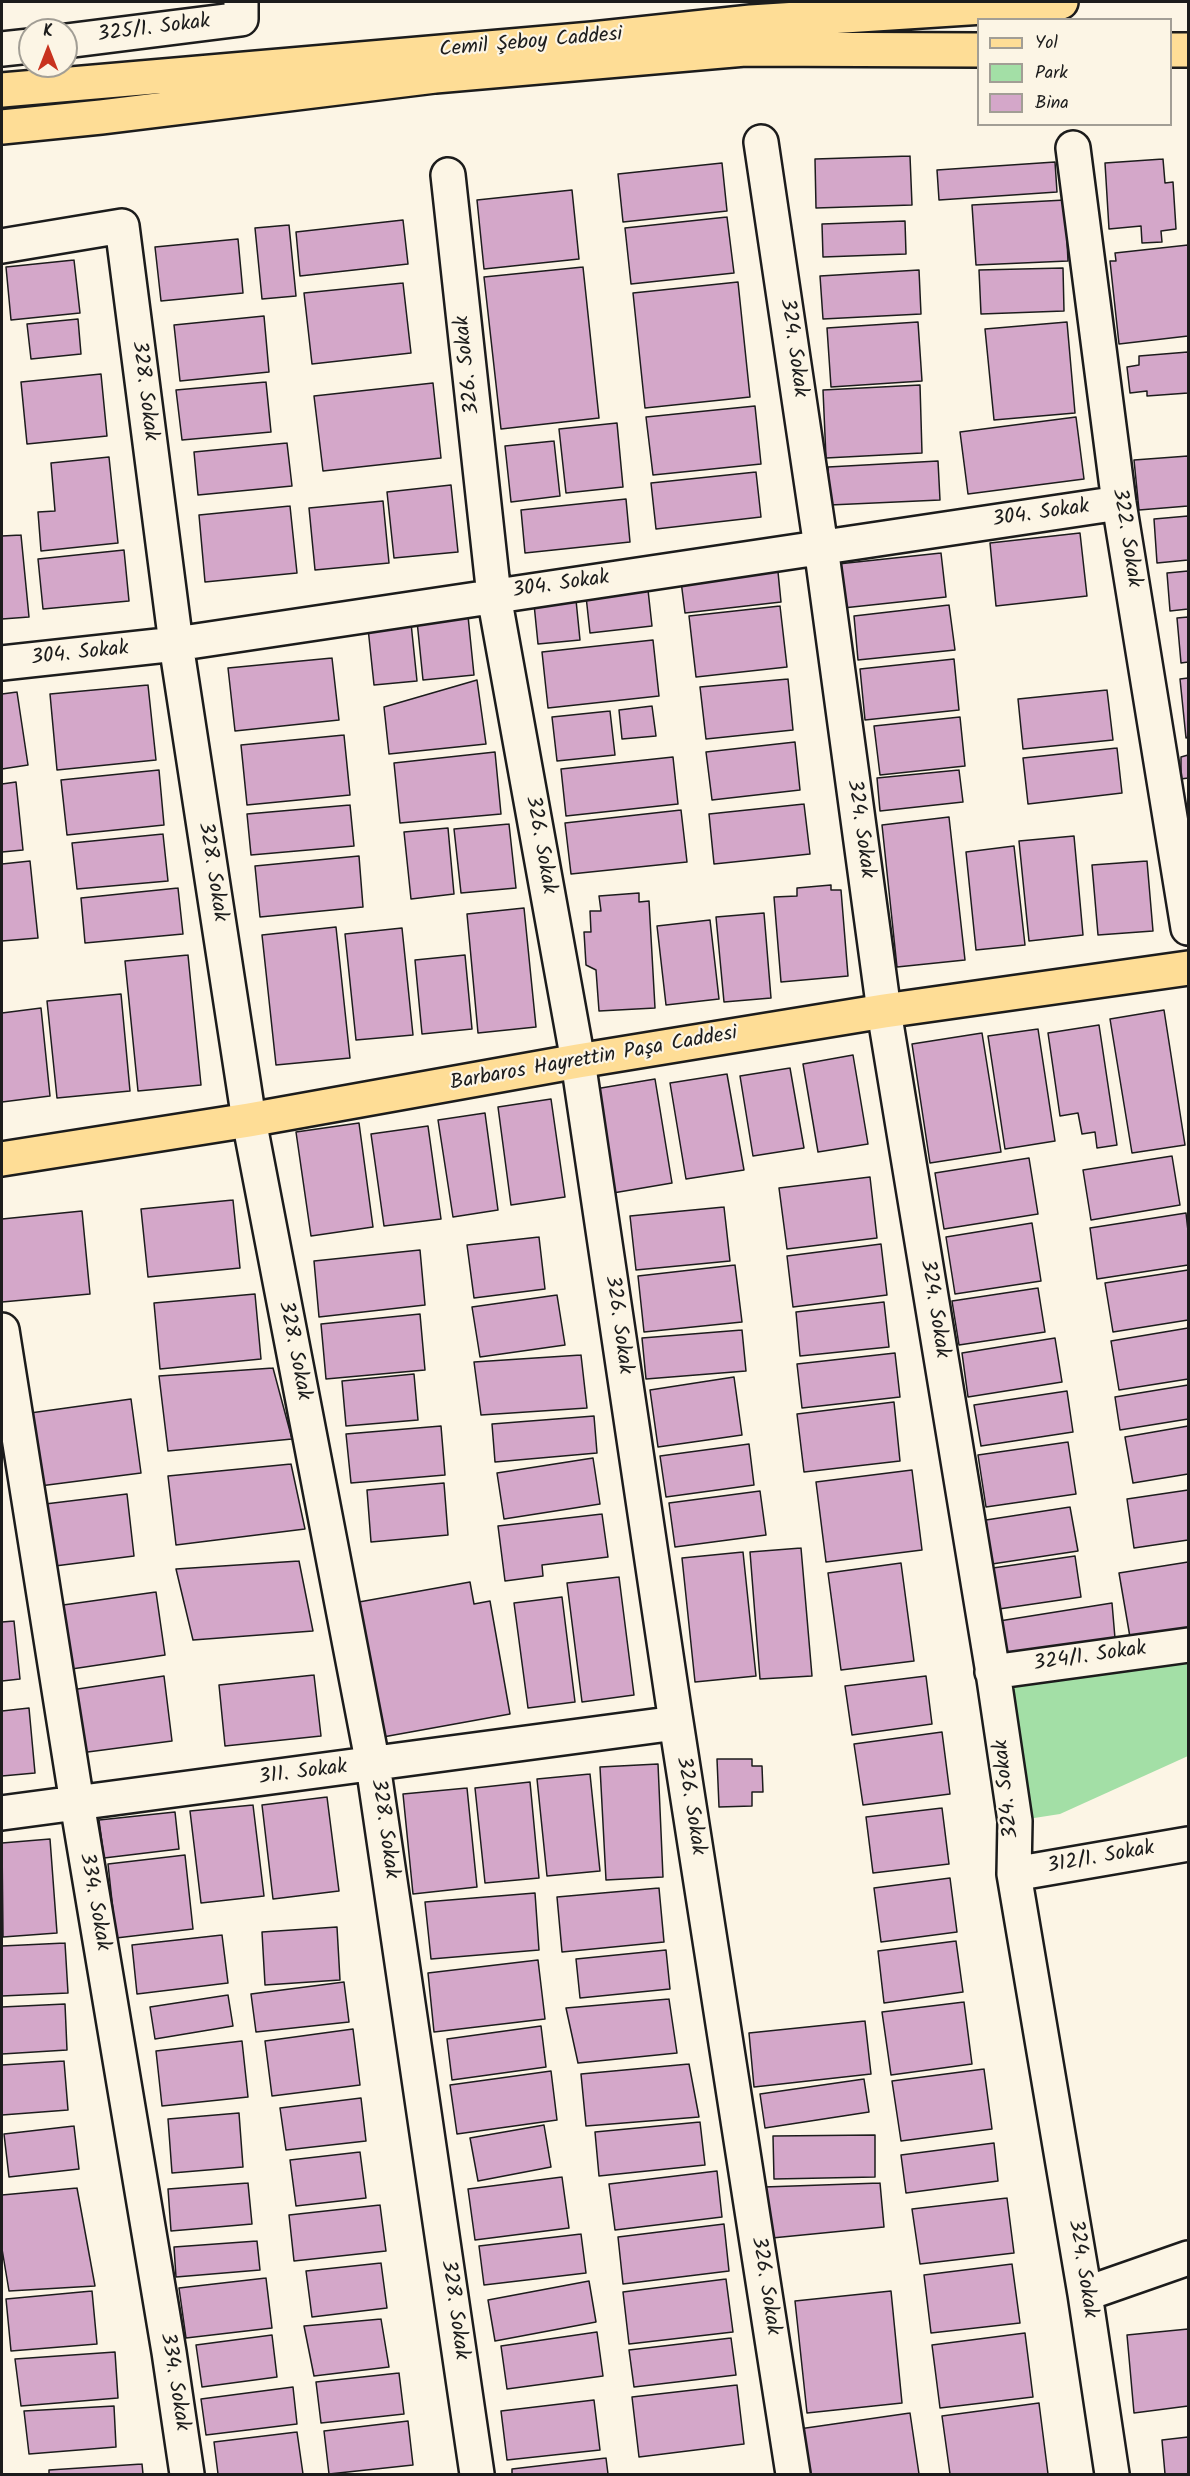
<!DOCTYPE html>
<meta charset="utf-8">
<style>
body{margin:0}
#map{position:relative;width:1190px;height:2476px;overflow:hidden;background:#fcf5e5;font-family:Kalam,sans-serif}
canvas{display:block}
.frame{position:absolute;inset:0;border:3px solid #1c1c1c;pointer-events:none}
.legend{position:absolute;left:977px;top:18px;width:195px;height:108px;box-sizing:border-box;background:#fcf5e5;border:2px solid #a29e95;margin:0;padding:8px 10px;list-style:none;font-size:18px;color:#1c1c1c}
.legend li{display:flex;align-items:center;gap:12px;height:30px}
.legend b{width:30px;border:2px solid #a29e95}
.north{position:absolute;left:18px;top:18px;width:60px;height:60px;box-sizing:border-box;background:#fcf5e5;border:2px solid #a29e95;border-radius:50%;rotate:0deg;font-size:16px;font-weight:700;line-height:24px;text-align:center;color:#1c1c1c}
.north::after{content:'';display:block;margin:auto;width:21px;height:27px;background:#c8321e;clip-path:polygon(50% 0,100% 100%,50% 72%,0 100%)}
</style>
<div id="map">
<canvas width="1190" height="2476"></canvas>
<div class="frame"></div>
<ul class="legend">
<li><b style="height:8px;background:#fedd96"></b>Yol</li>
<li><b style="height:16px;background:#a3dfa6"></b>Park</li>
<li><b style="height:16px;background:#d4a7c9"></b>Bina</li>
</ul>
<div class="north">K</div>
</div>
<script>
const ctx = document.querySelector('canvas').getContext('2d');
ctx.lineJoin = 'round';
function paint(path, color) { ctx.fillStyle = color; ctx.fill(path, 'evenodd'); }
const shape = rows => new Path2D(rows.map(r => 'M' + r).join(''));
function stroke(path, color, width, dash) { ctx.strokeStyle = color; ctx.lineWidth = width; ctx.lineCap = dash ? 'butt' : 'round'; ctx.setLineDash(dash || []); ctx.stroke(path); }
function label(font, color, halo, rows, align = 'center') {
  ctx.font = font + ' Kalam,sans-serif'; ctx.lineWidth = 4.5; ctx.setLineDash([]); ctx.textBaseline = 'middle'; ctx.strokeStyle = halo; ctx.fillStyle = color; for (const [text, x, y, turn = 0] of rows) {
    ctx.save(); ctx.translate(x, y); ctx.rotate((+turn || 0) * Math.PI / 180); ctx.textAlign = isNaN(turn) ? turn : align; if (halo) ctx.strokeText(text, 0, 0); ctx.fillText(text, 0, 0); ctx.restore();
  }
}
const green = shape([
 [1188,1652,1188,1756,1060,1814,1015,1821,994,1679]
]);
const building = shape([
 [910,156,912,205,816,208,815,159,910,156],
 [1163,159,1165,183,1173,182,1176,229,1161,231,1162,242,1142,243,1141,226,1109,229,1105,163,1163,159],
 [1055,162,1057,192,939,200,937,170,1055,162],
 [722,163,727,211,623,222,618,174,722,163],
 [572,190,579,259,484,269,477,200,572,190],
 [1065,200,1068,261,976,265,972,205,1065,200],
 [727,217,734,273,631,284,625,228,727,217],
 [403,220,408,264,300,276,296,232,403,220],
 [905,221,906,254,823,257,822,224,905,221],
 [289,225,296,296,262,299,255,228,289,225],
 [238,239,243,293,161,301,155,247,238,239],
 [1188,245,1188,336,1119,344,1110,261,1116,261,1115,253,1188,245],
 [74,260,80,313,11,320,6,267,74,260],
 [583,267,599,418,501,429,484,277,583,267],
 [1063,268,1064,311,981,314,979,270,1063,268],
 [919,270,921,314,823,319,820,276,919,270],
 [738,282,750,397,645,408,633,293,738,282],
 [403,283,411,353,312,364,304,293,403,283],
 [264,316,269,372,180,381,174,325,264,316],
 [78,319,81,354,31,359,27,324,78,319],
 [918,322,922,381,831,387,827,328,918,322],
 [1067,322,1075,413,994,420,985,329,1067,322],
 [1188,352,1188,393,1147,396,1147,391,1130,393,1127,367,1139,365,1139,356,1188,352],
 [101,374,107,436,27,444,21,382,101,374],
 [266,382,271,432,182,440,176,390,266,382],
 [433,383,441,458,323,471,314,396,433,383],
 [920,385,922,453,826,458,823,390,920,385],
 [755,406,761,464,653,475,646,417,755,406],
 [1076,417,1084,479,968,494,960,432,1076,417],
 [617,423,623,487,566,493,559,429,617,423],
 [554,441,560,496,511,502,505,446,554,441],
 [287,443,292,486,198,495,194,452,287,443],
 [1188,456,1188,506,1139,510,1134,460,1188,456],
 [109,457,118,543,41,551,38,512,55,511,51,463,109,457],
 [938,461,940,500,830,505,828,467,938,461],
 [756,472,761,517,656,529,651,483,756,472],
 [451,485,458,552,394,558,387,492,451,485],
 [626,499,630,542,525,553,521,510,626,499],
 [383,501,389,563,315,570,309,508,383,501],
 [290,506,297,573,205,582,199,515,290,506],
 [1188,516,1188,560,1157,563,1154,519,1188,516],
 [1080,533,1087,596,996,606,990,543,1080,533],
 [21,535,29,617,2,619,2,536,21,535],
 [124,550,129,601,43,609,38,559,124,550],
 [941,553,946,597,843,608,838,564,941,553],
 [777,562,781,602,685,613,680,573,777,562],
 [1188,571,1188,609,1170,611,1167,573,1188,571],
 [647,581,652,626,590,633,585,587,647,581],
 [575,590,580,640,538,644,533,594,575,590],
 [949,605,955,650,858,660,854,616,949,605],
 [780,606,787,667,696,677,689,616,780,606],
 [468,616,474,675,423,680,417,621,468,616],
 [1188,617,1188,662,1181,663,1177,618,1188,617],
 [411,623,417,681,374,685,368,628,411,623],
 [653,640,659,696,548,708,542,652,653,640],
 [332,658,339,720,235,731,228,668,332,658],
 [954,659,959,710,865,720,860,669,954,659],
 [1188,678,1188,737,1186,738,1180,679,1188,678],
 [788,679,793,730,706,739,700,687,788,679],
 [477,680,486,744,389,754,384,707,477,680],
 [148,685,156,760,57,770,50,694,148,685],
 [1107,690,1113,740,1023,749,1018,699,1107,690],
 [17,692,28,765,2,769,2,694,17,692],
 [652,706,656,736,622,739,619,710,652,706],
 [610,711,615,755,557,761,552,717,610,711],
 [960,717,965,766,880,775,874,726,960,717],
 [344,735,350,795,247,805,241,745,344,735],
 [795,742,800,790,712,800,706,752,795,742],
 [1117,748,1122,793,1028,804,1023,758,1117,748],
 [495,752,501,814,400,823,394,763,495,752],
 [1188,755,1188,778,1181,779,1181,757,1188,755],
 [673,757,678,804,566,816,561,769,673,757],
 [159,770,164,825,67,835,61,780,159,770],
 [959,770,963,802,880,811,877,778,959,770],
 [16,782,23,850,2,852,2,784,16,782],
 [804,804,810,854,714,864,709,814,804,804],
 [350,805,354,846,251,855,247,814,350,805],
 [681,810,687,862,571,874,565,823,681,810],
 [949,817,965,960,897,967,882,825,949,817],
 [509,824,516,888,461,893,454,829,509,824],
 [448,828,454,894,411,899,404,832,448,828],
 [163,834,168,881,77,889,72,843,163,834],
 [1074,836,1083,935,1029,941,1019,841,1074,836],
 [1014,846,1025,945,976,950,966,852,1014,846],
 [359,856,363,907,260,917,255,866,359,856],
 [30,861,38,938,2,941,2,864,30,861],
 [1147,861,1153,931,1098,935,1092,865,1147,861],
 [831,885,831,890,841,890,848,976,781,982,774,897,797,896,797,888,831,885],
 [178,888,183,934,85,943,81,898,178,888],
 [639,893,639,902,649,901,655,1008,599,1011,596,970,586,965,584,932,591,932,590,911,601,911,599,896,639,893],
 [524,908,536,1027,478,1033,467,914,524,908],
 [764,913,771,998,724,1002,716,917,764,913],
 [710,920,719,999,666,1005,657,926,710,920],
 [336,927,350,1058,276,1065,262,935,336,927],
 [402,928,413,1035,356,1040,345,934,402,928],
 [188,955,201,1085,138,1091,125,961,188,955],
 [465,955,472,1029,422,1034,415,960,465,955],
 [121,994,130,1091,57,1098,47,1001,121,994],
 [41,1008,50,1096,2,1102,2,1013,41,1008],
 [1164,1010,1185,1145,1132,1153,1110,1019,1164,1010],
 [1099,1025,1117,1145,1097,1148,1095,1132,1082,1134,1078,1113,1060,1116,1048,1033,1099,1025],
 [1038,1029,1055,1141,1005,1149,988,1036,1038,1029],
 [982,1033,1001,1152,930,1163,912,1044,982,1033],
 [853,1055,868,1144,818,1152,803,1064,853,1055],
 [790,1068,804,1148,753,1156,740,1076,790,1068],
 [727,1074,744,1170,686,1179,670,1083,727,1074],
 [655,1079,672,1183,613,1193,595,1089,655,1079],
 [551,1099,565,1197,511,1205,498,1107,551,1099],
 [485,1113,498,1210,453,1217,438,1120,485,1113],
 [359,1123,373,1227,311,1236,296,1132,359,1123],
 [428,1126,441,1219,384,1226,371,1134,428,1126],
 [1172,1156,1180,1205,1091,1220,1083,1170,1172,1156],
 [1029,1158,1038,1214,944,1229,935,1173,1029,1158],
 [870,1177,877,1238,787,1249,779,1188,870,1177],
 [233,1200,240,1268,148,1277,141,1209,233,1200],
 [724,1207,730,1261,636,1270,630,1216,724,1207],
 [82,1211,90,1294,2,1302,2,1219,82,1211],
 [1186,1213,1188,1231,1188,1265,1097,1279,1090,1228,1186,1213],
 [1032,1223,1041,1281,955,1294,946,1237,1032,1223],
 [539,1237,545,1289,474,1298,467,1245,539,1237],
 [881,1244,887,1295,793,1307,787,1256,881,1244],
 [420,1250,425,1305,319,1317,314,1261,420,1250],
 [735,1265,742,1322,644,1332,638,1276,735,1265],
 [1188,1270,1188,1320,1113,1332,1105,1283,1188,1270],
 [1038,1288,1045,1332,959,1345,952,1301,1038,1288],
 [255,1294,261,1359,160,1369,154,1303,255,1294],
 [557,1295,565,1345,480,1357,472,1307,557,1295],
 [884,1302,889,1347,800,1356,796,1312,884,1302],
 [420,1314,425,1370,326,1379,321,1324,420,1314],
 [1188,1328,1188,1379,1119,1390,1111,1341,1188,1328],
 [742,1330,746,1371,646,1379,642,1338,742,1330],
 [1055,1338,1062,1382,968,1397,962,1353,1055,1338],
 [895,1353,900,1397,802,1408,797,1364,895,1353],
 [581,1355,587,1408,481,1415,474,1362,581,1355],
 [273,1368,292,1439,168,1451,159,1376,273,1368],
 [414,1374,418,1420,346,1426,342,1381,414,1374],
 [734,1377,742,1435,658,1447,650,1390,734,1377],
 [1188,1385,1188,1419,1120,1430,1115,1397,1188,1385],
 [1067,1391,1073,1432,981,1446,974,1405,1067,1391],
 [131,1399,141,1473,32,1487,23,1414,131,1399],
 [894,1402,900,1461,804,1472,797,1414,894,1402],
 [594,1416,597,1453,495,1462,492,1424,594,1416],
 [441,1426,445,1475,351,1483,346,1434,441,1426],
 [1188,1426,1188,1474,1133,1483,1125,1437,1188,1426],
 [1068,1442,1076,1494,986,1507,978,1455,1068,1442],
 [749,1444,754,1485,666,1497,660,1456,749,1444],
 [593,1458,600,1504,504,1519,497,1473,593,1458],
 [291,1464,305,1529,176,1545,168,1476,291,1464],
 [912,1470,922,1550,826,1562,816,1482,912,1470],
 [444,1483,448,1535,371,1542,367,1490,444,1483],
 [1188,1490,1188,1540,1134,1548,1127,1499,1188,1490],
 [760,1491,766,1535,675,1547,669,1503,760,1491],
 [127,1494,134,1556,47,1567,37,1505,127,1494],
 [1070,1507,1078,1551,992,1564,986,1520,1070,1507],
 [602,1514,608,1557,542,1565,543,1576,505,1581,498,1526,602,1514],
 [801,1548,812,1676,760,1679,750,1552,801,1548],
 [743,1552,756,1676,695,1682,682,1558,743,1552],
 [1075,1556,1081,1597,999,1609,993,1568,1075,1556],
 [299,1561,313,1631,193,1640,176,1569,299,1561],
 [1188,1562,1188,1637,1131,1643,1119,1573,1188,1562],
 [901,1563,914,1661,841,1670,828,1573,901,1563],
 [619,1577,634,1695,582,1702,567,1583,619,1577],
 [470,1582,474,1604,490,1601,510,1714,383,1737,359,1602,470,1582],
 [156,1592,165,1655,65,1670,56,1606,156,1592],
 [562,1597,575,1702,528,1708,514,1603,562,1597],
 [1112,1603,1116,1650,1000,1665,993,1622,1112,1603],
 [14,1621,20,1679,2,1681,2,1622,14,1621],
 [314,1675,321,1736,225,1746,219,1685,314,1675],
 [164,1676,172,1741,80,1753,71,1690,164,1676],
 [926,1676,932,1724,852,1735,845,1686,926,1676],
 [29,1708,35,1773,2,1776,2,1711,29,1708],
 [942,1732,950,1794,863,1805,854,1744,942,1732],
 [717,1759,752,1759,752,1766,762,1766,763,1792,752,1792,752,1806,719,1807,717,1759],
 [658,1764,663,1877,606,1880,600,1767,658,1764],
 [590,1774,600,1871,547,1876,537,1779,590,1774],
 [530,1782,539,1878,485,1883,475,1788,530,1782],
 [467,1788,477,1887,413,1894,403,1794,467,1788],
 [327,1797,339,1891,273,1899,262,1805,327,1797],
 [253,1805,264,1896,201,1903,190,1811,253,1805],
 [942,1808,949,1864,873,1873,866,1817,942,1808],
 [175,1812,179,1849,104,1858,99,1820,175,1812],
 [50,1839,57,1933,3,1937,2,1843,50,1839],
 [185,1855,193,1929,116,1938,108,1864,185,1855],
 [950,1878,957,1932,881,1942,874,1888,950,1878],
 [659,1888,664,1942,562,1952,557,1897,659,1888],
 [535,1893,539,1950,431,1959,425,1902,535,1893],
 [337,1927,340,1980,265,1985,262,1932,337,1927],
 [222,1935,228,1983,137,1994,132,1945,222,1935],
 [956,1941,963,1992,884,2003,878,1951,956,1941],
 [65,1943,68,1993,2,1996,2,1946,65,1943],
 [666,1950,670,1989,580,1998,576,1959,666,1950],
 [538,1960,545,2019,434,2032,428,1973,538,1960],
 [344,1982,349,2022,256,2032,251,1994,344,1982],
 [228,1995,233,2026,155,2039,150,2007,228,1995],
 [669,1999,677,2053,578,2063,566,2008,669,1999],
 [964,2002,972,2064,891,2075,882,2012,964,2002],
 [65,2004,67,2050,2,2054,2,2007,65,2004],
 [865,2021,871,2074,754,2087,749,2033,865,2021],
 [541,2026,546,2067,452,2080,447,2039,541,2026],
 [353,2029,360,2085,272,2096,265,2041,353,2029],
 [242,2041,248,2097,162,2106,156,2051,242,2041],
 [64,2061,68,2110,2,2115,2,2065,64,2061],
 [689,2064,699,2117,586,2126,581,2074,689,2064],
 [984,2069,992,2129,901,2141,892,2081,984,2069],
 [551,2071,557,2120,457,2134,450,2085,551,2071],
 [864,2079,869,2112,765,2128,760,2094,864,2079],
 [361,2098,366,2141,286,2150,280,2108,361,2098],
 [239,2113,243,2167,172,2173,168,2119,239,2113],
 [700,2122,705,2165,599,2176,595,2132,700,2122],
 [544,2125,551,2167,478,2181,470,2138,544,2125],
 [74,2126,79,2169,9,2177,4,2134,74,2126],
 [875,2135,875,2177,774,2179,773,2136,875,2135],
 [994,2143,998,2181,906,2193,901,2155,994,2143],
 [360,2152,366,2198,296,2206,290,2160,360,2152],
 [717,2171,722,2217,615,2230,609,2184,717,2171],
 [562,2177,569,2228,475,2240,468,2189,562,2177],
 [248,2183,252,2224,171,2231,168,2189,248,2183],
 [880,2183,884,2227,772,2238,764,2187,880,2183],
 [77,2188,95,2286,9,2291,2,2249,2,2195,77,2188],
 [1007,2198,1014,2253,920,2264,912,2209,1007,2198],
 [380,2205,386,2251,294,2261,289,2215,380,2205],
 [724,2224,729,2271,623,2284,618,2237,724,2224],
 [581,2234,586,2273,484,2285,479,2246,581,2234],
 [257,2241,260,2270,176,2277,174,2247,257,2241],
 [381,2263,387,2308,312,2317,306,2271,381,2263],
 [1012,2264,1020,2323,931,2333,924,2275,1012,2264],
 [266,2278,272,2328,186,2338,179,2288,266,2278],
 [726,2279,733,2332,629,2344,623,2292,726,2279],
 [589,2281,596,2322,495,2341,488,2300,589,2281],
 [92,2291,97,2344,11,2351,6,2299,92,2291],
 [891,2291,902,2403,807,2413,795,2301,891,2291],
 [381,2319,389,2367,314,2376,304,2326,381,2319],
 [1188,2329,1188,2406,1134,2413,1127,2335,1188,2329],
 [597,2332,603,2376,507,2389,501,2346,597,2332],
 [1025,2333,1033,2397,940,2408,932,2345,1025,2333],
 [272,2335,277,2377,202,2387,196,2345,272,2335],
 [731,2338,736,2375,634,2387,629,2350,731,2338],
 [115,2352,118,2398,21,2406,15,2359,115,2352],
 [399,2373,404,2414,321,2423,316,2382,399,2373],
 [737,2385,744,2444,639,2457,632,2397,737,2385],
 [293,2387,297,2424,206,2435,201,2399,293,2387],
 [594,2400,600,2450,507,2460,501,2411,594,2400],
 [1039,2403,1048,2474,950,2474,942,2416,1039,2403],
 [114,2406,116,2447,29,2454,24,2411,114,2406],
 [910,2413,919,2474,806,2474,799,2429,910,2413],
 [408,2421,413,2465,329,2474,324,2431,408,2421],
 [297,2432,303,2474,218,2474,214,2442,297,2432],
 [1188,2437,1188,2474,1165,2474,1162,2440,1188,2437],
 [606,2458,608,2474,512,2474,512,2469,606,2458],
 [142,2464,143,2474,49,2474,49,2470,142,2464]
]);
const minor = shape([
 [66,41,241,19,241,2],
 [2,49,30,46],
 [761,142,821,547,884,1011,994,1679,1015,1821,1014,1874,1085,2294,1112,2474],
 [1073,148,1119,503,1188,928],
 [448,175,494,596,578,1061,674,1709,793,2474],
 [2,246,122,226,176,644,249,1120,373,1765,477,2474],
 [2,663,176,644,1119,503],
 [2,1330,77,1803,169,2352,187,2474],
 [992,1672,1188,1645],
 [2,1813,676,1723],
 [1014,1874,1188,1844],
 [1085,2294,1188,2258]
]);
const major = shape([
 [1170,50,1188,50],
 [2,90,592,39,751,22,1061,2],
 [2,127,101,117,435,76,745,49,978,50],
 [2,1159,249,1120,578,1061,884,1011,1188,968]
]);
const streetNames = [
 ["325/1. Sokak",154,30,-7],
 ["Cemil Şeboy Caddesi",531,44,-5],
 ["324. Sokak",792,348,82],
 ["326. Sokak",469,365,-96],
 ["328. Sokak",143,391,83],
 ["304. Sokak",1041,515,-8],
 ["322. Sokak",1125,538,81],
 ["304. Sokak",561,586,-8],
 ["304. Sokak",80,655,-6],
 ["324. Sokak",859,829,82],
 ["326. Sokak",539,845,80],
 ["328. Sokak",211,872,81],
 ["Barbaros Hayrettin Paşa Caddesi",594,1060,-10],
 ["324. Sokak",933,1309,81],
 ["326. Sokak",617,1325,82],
 ["328. Sokak",293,1351,79],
 ["324/1. Sokak",1090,1658,-8],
 ["311. Sokak",303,1774,-7],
 ["324. Sokak",1008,1789,-96],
 ["326. Sokak",689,1806,81],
 ["328. Sokak",383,1829,82],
 ["312/1. Sokak",1101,1859,-10],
 ["334. Sokak",93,1902,80],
 ["324. Sokak",1081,2269,81],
 ["326. Sokak",764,2286,81],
 ["328. Sokak",453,2310,82],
 ["334. Sokak",173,2382,81]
];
paint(green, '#a3dfa6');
paint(building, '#d4a7c9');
stroke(building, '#1c1c1c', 1.5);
stroke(minor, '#1c1c1c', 38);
stroke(major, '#1c1c1c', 38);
stroke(minor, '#fcf5e5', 33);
stroke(major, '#fedd96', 33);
label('21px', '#1c1c1c', '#fcf5e5', streetNames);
</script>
